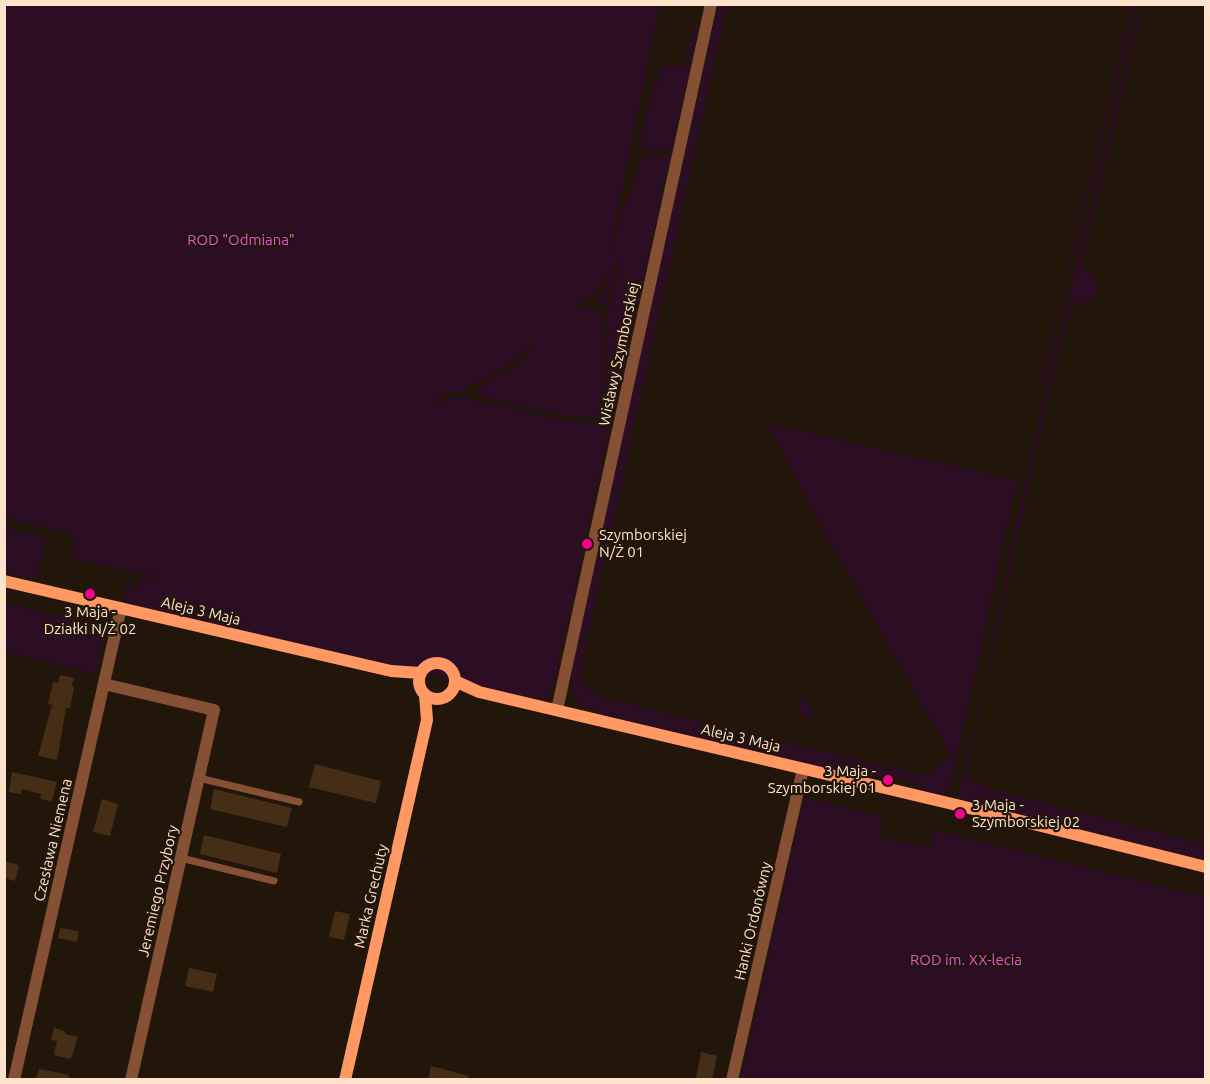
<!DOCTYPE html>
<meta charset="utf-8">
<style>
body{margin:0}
#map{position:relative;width:1210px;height:1084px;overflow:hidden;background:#22160b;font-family:Ubuntu,sans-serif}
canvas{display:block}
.frame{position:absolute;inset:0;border:6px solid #ffe2cc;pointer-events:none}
</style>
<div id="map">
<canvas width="1210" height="1084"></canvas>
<div class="frame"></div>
</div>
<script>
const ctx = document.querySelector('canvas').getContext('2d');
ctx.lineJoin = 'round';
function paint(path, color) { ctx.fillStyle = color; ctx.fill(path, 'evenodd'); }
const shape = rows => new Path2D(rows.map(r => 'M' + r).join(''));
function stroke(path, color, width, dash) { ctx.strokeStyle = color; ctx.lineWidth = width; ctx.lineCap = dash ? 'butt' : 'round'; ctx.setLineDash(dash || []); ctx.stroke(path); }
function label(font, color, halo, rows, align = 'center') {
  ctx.font = font + ' Ubuntu,sans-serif'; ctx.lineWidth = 4.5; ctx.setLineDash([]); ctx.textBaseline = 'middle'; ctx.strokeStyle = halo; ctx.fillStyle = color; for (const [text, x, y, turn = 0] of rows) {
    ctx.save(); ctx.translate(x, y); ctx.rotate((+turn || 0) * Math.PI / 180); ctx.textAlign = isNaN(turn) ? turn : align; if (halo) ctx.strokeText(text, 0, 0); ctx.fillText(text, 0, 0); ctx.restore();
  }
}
const green = shape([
 [5,5,660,5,609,253,614,243,613,237,617,230,620,212,629,196,641,160,651,156,668,155,670,157,664,185,661,189,662,194,613,414,612,416,608,410,605,402,605,372,607,314,620,263,616,262,612,285,604,308,595,302,603,294,605,287,606,276,604,273,597,293,579,304,580,307,591,308,603,316,602,403,606,416,577,418,560,415,498,401,483,397,478,393,478,389,486,382,505,373,522,361,533,345,530,343,518,358,504,368,473,385,469,385,465,392,447,393,432,402,435,406,448,398,462,397,564,421,610,424,554,683,556,684,547,695,538,699,527,697,123,603,125,586,138,588,140,578,137,576,155,579,161,575,159,574,154,577,71,558,75,535,5,518],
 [718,5,727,5,584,654,581,681,593,692,613,700,704,723,920,774,928,774,951,756,836,553,769,427,764,422,1014,480,1017,481,949,791,941,795,918,790,920,783,893,777,893,775,886,774,885,777,874,775,873,779,597,714,597,711,580,706,573,693,573,679,569,678],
 [1132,5,1136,5,1057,321,1046,374,1035,406],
 [1141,5,1144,5,1082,261,1083,269,1095,277,1098,284,1098,291,1095,297,1089,301,1078,302,1071,307,1047,402,966,774,968,778,977,783,991,789,1205,845,1205,860,963,801,960,797,959,792,984,688,1013,537,1043,402],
 [695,23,699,25,677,125,674,129,675,133,672,147,670,151,644,151,641,144,641,137,655,81,659,83,663,80,658,74,661,66,684,66],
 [5,528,47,539,35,579,5,573],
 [5,603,96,625,102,637,96,673,5,652],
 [800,698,809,701,811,707,812,715,806,719,797,708],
 [804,797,883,817,879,837,930,847,934,830,1205,897,1205,1079,741,1079]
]);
const building = shape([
 [60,675,74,678,72,686,74,687,70,708,66,708,57,760,38,756,52,705,48,704,53,682,58,683],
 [315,764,381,781,376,803,309,787],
 [12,772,57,782,52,801,40,799,41,794,22,789,21,794,9,792],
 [214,789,292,808,287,827,210,809],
 [102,799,118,804,110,836,93,832],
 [204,835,281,854,277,873,200,854],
 [4,861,19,865,15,881,4,878],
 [335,911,350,914,344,940,329,937],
 [60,928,79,931,77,942,58,938],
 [189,968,217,974,213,992,185,986],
 [54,1028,65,1031,65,1034,78,1037,71,1059,54,1055,57,1041,51,1040],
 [701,1052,717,1056,712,1080,696,1078],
 [431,1066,469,1076,468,1080,428,1080],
 [39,1069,69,1075,68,1080,36,1080]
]);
const lane = shape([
 [199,778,299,802],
 [181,858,274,881]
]);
const street = shape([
 [104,684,214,710,131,1080],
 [557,710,711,4],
 [14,1080,121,608],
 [732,1080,803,769]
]);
const secondary = shape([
 [4,581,391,671,420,673],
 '419 681a18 18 0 1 1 36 0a18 18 0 1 1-36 0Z',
 [455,681,479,692,961,806,1206,867],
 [345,1080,427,720,425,695]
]);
const markers = [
 [587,544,6,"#f70090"],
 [90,594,6,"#f70090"],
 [888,780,6,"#f70090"],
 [960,814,6,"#f70090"]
];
const parkNames = [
 ["ROD \"Odmiana\"",241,240],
 ["ROD im. XX-lecia",966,960]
];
const streetNames = [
 ["Wisławy Szymborskiej",619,354,-78],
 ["Aleja 3 Maja",201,611,13],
 ["Aleja 3 Maja",741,738,13],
 ["Czesława Niemena",53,840,-77],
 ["Jeremiego Przybory",158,891,-77],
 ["Marka Grechuty",371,896,-77],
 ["Hanki Ordonówny",753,921,-77]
];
const poiNames = [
 ["Szymborskiej",599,535],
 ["N/Ż 01",599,552],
 ["3 Maja -",90,612,"center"],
 ["Działki N/Ż 02",90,629,"center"],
 ["3 Maja -",876,771,"right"],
 ["Szymborskiej 01",876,788,"right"],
 ["3 Maja -",972,805],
 ["Szymborskiej 02",972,822]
];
paint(green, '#2c0e24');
paint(building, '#442e16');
stroke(lane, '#855033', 7);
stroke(street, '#855033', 12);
stroke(secondary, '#ff9863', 12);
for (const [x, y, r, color] of markers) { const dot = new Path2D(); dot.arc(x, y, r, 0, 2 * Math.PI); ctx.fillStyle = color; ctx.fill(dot); stroke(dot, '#22160b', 2); }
label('15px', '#e84fde', '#22160b', parkNames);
label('15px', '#ffe2cc', '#22160b', streetNames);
label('15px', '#ffe2cc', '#22160b', poiNames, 'left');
</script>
